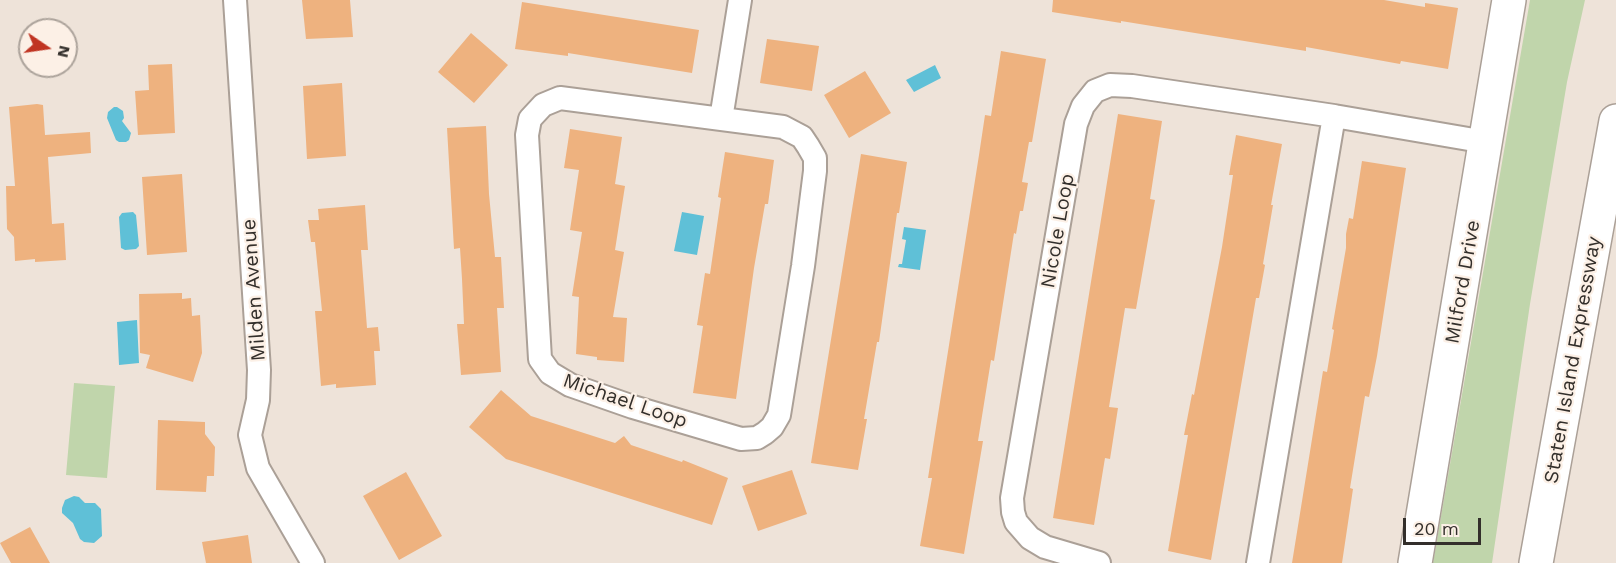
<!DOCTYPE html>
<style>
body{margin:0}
#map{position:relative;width:1616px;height:563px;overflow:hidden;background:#eee3d9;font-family:"Work Sans",sans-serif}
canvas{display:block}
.north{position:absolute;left:18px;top:18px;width:60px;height:60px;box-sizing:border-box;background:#fcf0e6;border:2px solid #aca39b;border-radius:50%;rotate:103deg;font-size:16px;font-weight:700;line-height:24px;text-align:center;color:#332f2b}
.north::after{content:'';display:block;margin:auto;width:21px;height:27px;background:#c03422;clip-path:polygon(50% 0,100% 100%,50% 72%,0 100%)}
.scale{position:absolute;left:1403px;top:518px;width:78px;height:27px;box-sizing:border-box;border:3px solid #332f2b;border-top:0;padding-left:8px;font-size:18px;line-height:21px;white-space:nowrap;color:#332f2b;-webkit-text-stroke:4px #fcf0e6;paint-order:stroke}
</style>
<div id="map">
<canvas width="1616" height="563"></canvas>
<div class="north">N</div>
<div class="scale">20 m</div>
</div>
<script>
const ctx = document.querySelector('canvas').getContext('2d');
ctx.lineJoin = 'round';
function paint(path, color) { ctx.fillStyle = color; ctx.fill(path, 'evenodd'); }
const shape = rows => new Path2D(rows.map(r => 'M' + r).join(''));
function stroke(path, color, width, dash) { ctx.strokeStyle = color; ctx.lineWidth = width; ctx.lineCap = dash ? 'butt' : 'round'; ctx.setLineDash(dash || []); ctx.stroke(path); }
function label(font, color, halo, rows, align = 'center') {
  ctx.font = font + ' "Work Sans",sans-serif'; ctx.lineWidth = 4.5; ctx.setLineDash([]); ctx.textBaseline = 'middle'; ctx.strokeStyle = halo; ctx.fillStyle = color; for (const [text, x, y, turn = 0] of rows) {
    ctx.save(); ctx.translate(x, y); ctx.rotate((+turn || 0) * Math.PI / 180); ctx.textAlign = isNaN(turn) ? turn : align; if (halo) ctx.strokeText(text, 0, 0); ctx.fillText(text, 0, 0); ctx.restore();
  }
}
const green = shape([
 [1530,0,1585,0,1567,82,1530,304,1492,563,1433,563],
 [74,383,115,386,107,478,66,475]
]);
const water = shape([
 [935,65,941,78,914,92,906,80],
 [114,107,117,107,123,111,124,118,122,121,131,133,129,140,126,142,119,142,116,140,107,118,108,112],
 [133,212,136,215,139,246,136,249,125,250,121,248,119,217,122,213],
 [682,212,704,216,697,255,674,251],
 [904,227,926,230,920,270,898,267,899,264,902,264,906,240,902,239],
 [137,320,139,363,119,365,117,322],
 [74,496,79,497,85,503,95,503,101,509,102,536,94,543,84,542,80,539,73,523,62,513,62,508,65,500]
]);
const building = shape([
 [302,0,350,0,353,37,306,39],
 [1053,0,1384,0,1425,7,1425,3,1458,8,1448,69,1401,61,1400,64,1306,47,1306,51,1121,21,1121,23,1052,12],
 [522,2,699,30,692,73,568,53,568,56,515,49],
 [471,33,508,65,474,103,438,72],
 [767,39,819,46,812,91,760,83],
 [1001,51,1046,59,1032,142,1029,142,1022,182,1028,183,1023,211,1020,211,1016,234,1014,233,994,361,991,360,978,441,983,441,964,554,920,546,932,478,928,478,979,155,985,115,991,116],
 [172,64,175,133,138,135,135,91,149,90,148,65],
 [865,71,891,113,849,138,824,95],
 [342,83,346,156,307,159,303,86],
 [37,104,43,105,45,135,90,132,91,153,48,157,52,224,64,223,66,260,35,262,35,259,15,261,14,237,7,229,6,186,15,186,9,107],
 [1118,114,1162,121,1150,199,1155,200,1136,309,1125,308,1109,407,1118,408,1110,459,1105,458,1094,525,1053,518],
 [486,126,489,194,495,257,501,257,504,308,497,308,501,372,461,375,457,324,464,324,462,279,460,248,454,249,447,128],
 [570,129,622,137,615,184,625,186,615,250,624,252,613,317,627,318,624,362,597,360,597,357,576,354,579,297,572,296,582,232,570,230,579,170,564,168],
 [1236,135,1282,144,1271,205,1273,205,1263,264,1265,265,1259,298,1256,298,1211,560,1168,551,1188,435,1184,435,1187,420,1192,394,1194,395,1222,247,1233,175,1229,175],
 [725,152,774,160,768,204,765,204,754,268,736,399,693,393,703,326,697,325,705,273,710,274,721,198,718,197],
 [861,154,907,162,899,213,897,213,879,342,877,342,864,419,867,419,858,470,811,463],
 [1362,161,1406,168,1377,356,1369,397,1365,396,1350,488,1353,489,1342,563,1292,563,1323,371,1327,372,1334,330,1332,329,1346,248,1346,234,1349,218,1353,219],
 [182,174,187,252,147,255,142,177],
 [365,205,368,250,361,250,367,328,378,327,380,351,374,351,376,385,336,388,336,384,321,386,315,311,322,311,315,242,311,242,308,220,319,220,318,209],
 [182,293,182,299,191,298,192,316,200,315,202,353,193,382,146,368,150,355,140,353,139,294],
 [501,390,531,416,615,443,624,436,631,445,682,462,683,460,728,478,712,525,506,459,469,427],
 [158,420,205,422,205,434,215,447,214,476,207,476,206,492,156,490],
 [792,470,807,514,758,531,742,486],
 [406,472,442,536,399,560,363,496],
 [30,527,50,563,11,563,0,543],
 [248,535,252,563,206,563,202,542]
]);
const minor = shape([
 [235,0,259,370,258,400,250,435,258,468,313,563],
 [560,98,783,127,802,137,808,146,815,158,815,171,803,266,779,415,772,427,765,433,757,438,741,439,633,407,570,385,550,373,540,359,527,135,530,119,543,105,560,98],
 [1334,116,1486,142],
 [721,119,740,0],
 [1099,563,1045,547,1030,538,1016,522,1013,512,1012,498,1076,124,1083,106,1095,91,1110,85,1132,86,1334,116,1258,563]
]);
const primary = shape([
 [1415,563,1509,0]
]);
const motorway = shape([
 [1536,563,1616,121]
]);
const streetNames = [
 ["Nicole Loop",1058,231,-80],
 ["Milford Drive",1463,282,-80],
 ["Milden Avenue",254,290,-94],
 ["Staten Island Expressway",1573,360,-80],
 ["Michael Loop",625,401,19]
];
paint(green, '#c0d5ab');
paint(water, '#5fc0d7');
paint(building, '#eeb27f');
stroke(minor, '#aba097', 26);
stroke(primary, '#aba097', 36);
stroke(motorway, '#aba097', 36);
stroke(minor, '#fff', 22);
stroke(primary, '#fff', 33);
stroke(motorway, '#fff', 33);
label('20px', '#332f2b', '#fcf0e6', streetNames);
</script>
